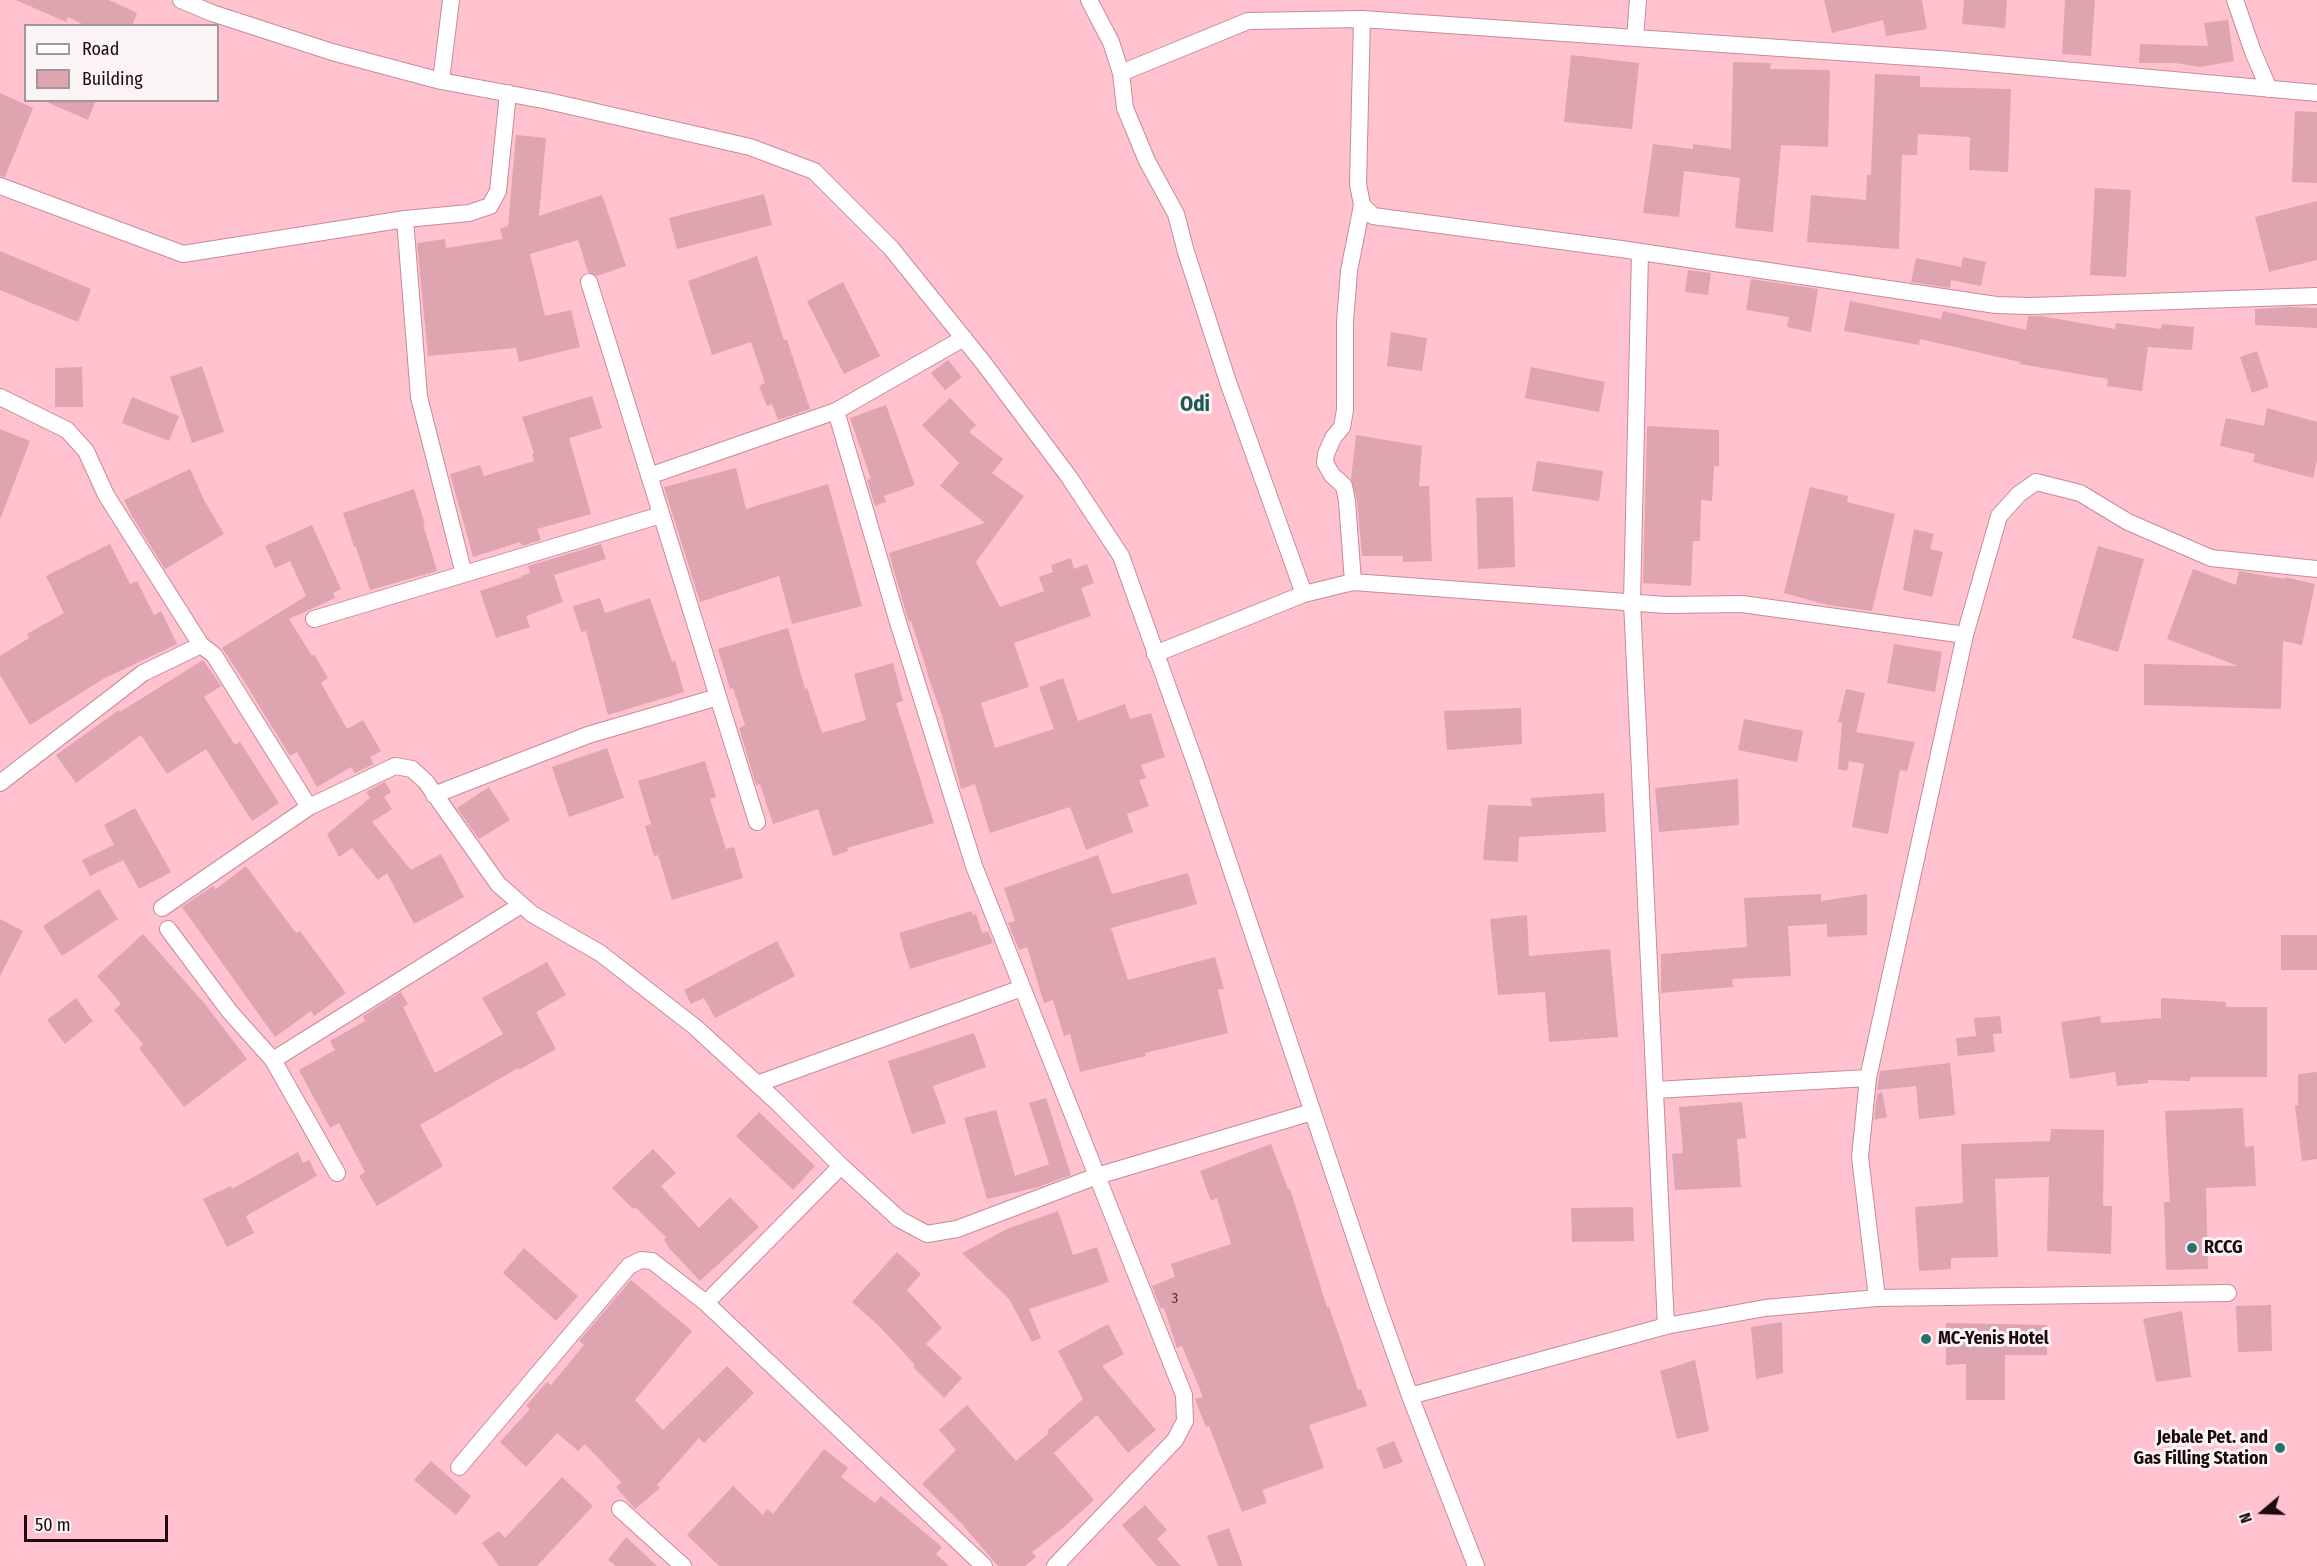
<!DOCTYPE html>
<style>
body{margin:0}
#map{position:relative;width:2317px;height:1566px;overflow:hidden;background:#ffc2ce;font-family:"Fira Sans Condensed",sans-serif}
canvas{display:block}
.legend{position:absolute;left:24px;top:24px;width:195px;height:78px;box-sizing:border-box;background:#faf4f5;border:2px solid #a29699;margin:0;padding:8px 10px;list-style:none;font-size:18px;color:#1d090e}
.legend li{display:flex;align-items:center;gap:12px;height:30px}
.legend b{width:30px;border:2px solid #a29699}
.north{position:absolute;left:2233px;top:1482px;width:60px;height:60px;-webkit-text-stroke:4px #faf4f5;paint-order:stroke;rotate:251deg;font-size:16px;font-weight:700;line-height:24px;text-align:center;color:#1d090e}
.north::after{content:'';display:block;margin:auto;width:21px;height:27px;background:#1d090e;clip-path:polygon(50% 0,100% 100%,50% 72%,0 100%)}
.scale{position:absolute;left:24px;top:1515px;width:144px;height:27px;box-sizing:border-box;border:3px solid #1d090e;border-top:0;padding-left:8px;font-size:18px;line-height:21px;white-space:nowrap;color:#1d090e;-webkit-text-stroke:4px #faf4f5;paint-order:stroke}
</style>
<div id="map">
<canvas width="2317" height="1566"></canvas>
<ul class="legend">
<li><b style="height:8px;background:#fff"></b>Road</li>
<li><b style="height:16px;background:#dea4b0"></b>Building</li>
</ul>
<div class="north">N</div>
<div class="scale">50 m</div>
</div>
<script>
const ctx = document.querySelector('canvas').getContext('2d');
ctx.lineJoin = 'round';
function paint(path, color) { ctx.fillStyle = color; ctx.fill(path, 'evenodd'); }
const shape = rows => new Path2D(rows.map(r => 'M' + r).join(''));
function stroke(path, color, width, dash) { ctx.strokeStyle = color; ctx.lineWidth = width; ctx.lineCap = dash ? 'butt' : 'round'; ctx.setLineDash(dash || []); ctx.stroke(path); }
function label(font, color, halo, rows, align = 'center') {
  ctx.font = font + ' "Fira Sans Condensed",sans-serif'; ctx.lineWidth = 6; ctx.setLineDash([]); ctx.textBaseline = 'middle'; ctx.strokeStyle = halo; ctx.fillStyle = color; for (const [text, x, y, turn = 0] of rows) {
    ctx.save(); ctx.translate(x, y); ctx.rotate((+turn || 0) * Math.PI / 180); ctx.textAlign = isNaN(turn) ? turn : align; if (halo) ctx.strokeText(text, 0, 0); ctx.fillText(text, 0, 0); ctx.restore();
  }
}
const building = shape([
 [16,0,109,0,137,13,132,26,86,26,68,17,66,22],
 [1824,0,1922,0,1927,29,1886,36,1883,20,1832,33],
 [1964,0,2007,0,2005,28,1962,24],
 [2065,0,2095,0,2091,56,2062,54],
 [2228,20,2234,61,2200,67,2175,63,2139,63,2140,44,2208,46,2204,23],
 [1571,55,1639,63,1632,129,1564,122],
 [1733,62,1771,63,1770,69,1830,70,1828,147,1781,145,1773,232,1735,228,1740,178,1684,171,1679,217,1643,213,1653,144,1693,149,1693,144,1731,149],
 [1875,74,1920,76,1920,87,2011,89,2008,172,1969,170,1970,137,1918,134,1917,155,1902,155,1899,249,1807,242,1811,195,1866,200,1867,175,1871,175],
 [0,93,33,108,5,177,0,176],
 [42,100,96,100,88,120],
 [2295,111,2317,112,2317,183,2292,182],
 [516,135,546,138,539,216,602,195,626,266,597,276,588,272,578,240,530,254,545,316,571,310,580,347,519,362,516,348,428,356,417,243,445,239,446,248,503,239,500,229,508,226],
 [2095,188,2131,190,2126,277,2090,275],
 [764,194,772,225,677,249,669,218],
 [2317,201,2317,260,2269,272,2255,217],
 [0,251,91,289,78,322,0,290],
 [757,256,784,340,787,340,810,409,778,420,772,404,767,406,759,386,765,383,751,342,712,355,688,281],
 [1963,257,1986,262,1981,286,1951,280,1950,288,1911,282,1916,258,1961,267],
 [1688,270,1711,273,1708,295,1685,292],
 [1751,279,1818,289,1811,332,1787,327,1789,317,1746,310],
 [843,282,880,356,844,374,807,301],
 [1850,301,1941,319,1943,311,2026,330,2028,316,2041,316,2115,329,2116,323,2161,329,2162,324,2194,327,2192,350,2148,347,2142,391,2107,386,2108,379,2020,364,2020,362,1920,339,1919,345,1844,331],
 [2290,307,2317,308,2317,328,2255,325,2255,309],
 [1391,332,1427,338,1422,371,1387,366],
 [2257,351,2269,387,2252,393,2240,357],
 [948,360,962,377,945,390,931,373],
 [202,366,224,432,192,443,170,377],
 [82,367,83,407,55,407,55,368],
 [1531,367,1605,382,1599,412,1525,398],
 [592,396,602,428,569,438,591,514,537,529,541,540,522,546,520,542,473,557,450,474,480,465,484,476,534,461,532,454,534,453,522,417],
 [132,397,179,416,169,441,122,423],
 [950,398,976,425,969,432,1003,459,992,473,1024,496,976,562,1000,607,1044,591,1039,577,1053,572,1051,565,1071,558,1074,569,1087,564,1094,583,1081,588,1091,616,1014,643,1029,687,981,703,995,748,1054,729,1039,687,1063,678,1078,721,1125,704,1130,719,1151,713,1165,757,1141,765,1146,778,1139,780,1149,806,1127,814,1133,832,1086,850,1070,807,990,833,975,784,961,789,942,715,927,673,928,673,911,621,909,622,907,616,889,553,985,523,940,486,959,463,922,425],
 [886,405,915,485,884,496,886,502,875,506,867,480,871,479,850,418],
 [2267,408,2317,422,2317,460,2313,478,2253,462,2255,454,2220,446,2226,418,2264,426],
 [1647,426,1719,430,1719,466,1714,466,1712,501,1701,500,1700,541,1693,541,1691,586,1643,583],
 [0,429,30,441,1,517,0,517],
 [1356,435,1422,446,1419,486,1429,486,1432,561,1403,562,1403,556,1362,556,1357,500,1351,479],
 [1537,461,1603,471,1599,501,1532,491],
 [736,468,746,509,828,484,862,606,792,624,779,576,700,602,664,487],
 [190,469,204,500,224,534,165,569,132,516,124,500],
 [1810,487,1848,496,1847,502,1895,514,1872,611,1828,605,1784,593],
 [414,489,425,524,423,524,437,571,370,590,356,547,354,547,343,513],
 [1513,497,1515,567,1478,569,1476,498],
 [312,525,341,589,333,593,335,598,289,619,312,656,314,654,328,678,321,683,347,729,363,720,381,751,370,757,374,764,355,773,351,767,317,787,297,752,290,756,242,678,222,648,306,596,290,561,275,568,265,546],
 [1914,529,1934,534,1930,549,1943,552,1932,597,1903,590],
 [110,544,130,584,137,581,154,615,161,611,177,644,103,679,30,725,0,675,0,656,29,638,27,634,64,613,46,576],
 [601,544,606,559,554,575,563,602,526,616,530,627,496,638,480,591,522,577,521,576,530,573,528,566],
 [2098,546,2144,559,2118,652,2072,638],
 [2193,569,2236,585,2239,571,2285,579,2285,577,2315,584,2302,645,2283,641,2281,709,2144,705,2144,664,2238,666,2167,639],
 [600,598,605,613,650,598,672,662,675,661,684,692,608,715,586,631,581,632,573,606],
 [788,628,805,689,807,688,822,733,866,720,854,674,893,663,903,701,896,703,934,823,847,848,848,851,833,856,818,809,773,824,760,784,756,785,739,728,745,725,733,688,730,689,718,649],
 [1894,644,1942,652,1935,692,1887,683],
 [203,660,221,686,204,697,235,745,240,742,279,803,252,821,206,749,167,774,141,735,76,783,56,755,119,710,120,712],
 [1846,689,1865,693,1856,732,1915,742,1907,771,1900,770,1888,834,1852,827,1864,764,1849,761,1847,771,1838,769,1842,723,1838,722],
 [1521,708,1522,744,1447,750,1444,711],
 [1744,719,1803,731,1797,762,1738,750],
 [607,748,624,798,569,817,552,767],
 [705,761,716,797,710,799,726,849,734,847,743,878,672,900,658,855,654,856,645,826,651,824,638,781],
 [1738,779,1739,825,1659,832,1655,788],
 [385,782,391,792,384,797,392,809,372,822,411,870,441,854,464,897,414,924,387,873,378,880,352,848,339,857,327,834,370,798,366,792],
 [489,787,510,820,479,839,457,808],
 [1604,793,1606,832,1519,837,1518,862,1483,860,1488,805,1532,806,1531,798],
 [135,808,171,872,139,889,123,860,90,876,82,860,114,845,104,825],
 [1098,855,1112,894,1188,873,1197,904,1111,928,1128,980,1215,957,1224,989,1218,990,1228,1033,1145,1053,1146,1056,1080,1072,1070,1034,1064,1036,1053,1000,1044,1003,1027,947,1019,950,1008,923,1015,921,1004,888],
 [246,866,296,933,300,931,346,993,314,1016,311,1011,275,1037,182,907,213,886,216,889],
 [99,889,118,919,62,956,43,926],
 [1821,894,1821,901,1867,894,1867,935,1827,937,1827,924,1788,926,1791,976,1732,979,1733,987,1661,993,1661,954,1747,947,1744,898],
 [972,911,973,915,976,914,982,933,988,931,993,943,910,969,899,933],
 [1527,915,1529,956,1610,949,1618,1037,1549,1042,1545,992,1498,995,1490,919],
 [0,919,23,931,0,976],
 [143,934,205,1004,247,1059,184,1107,139,1048,143,1044,114,1010,121,1004,97,976],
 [2281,935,2317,935,2317,970,2281,970],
 [777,941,795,976,715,1018,704,998,691,1004,684,990],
 [547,962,566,995,536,1012,556,1049,519,1070,518,1068,420,1125,443,1166,377,1206,359,1176,365,1172,339,1123,330,1128,299,1070,335,1050,330,1041,365,1021,363,1016,401,992,408,1004,403,1007,435,1073,503,1034,482,998],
 [76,998,93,1021,65,1044,47,1020],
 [2161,998,2226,1002,2226,1007,2267,1007,2267,1077,2190,1077,2190,1081,2148,1080,2148,1083,2117,1086,2115,1072,2070,1079,2061,1022,2100,1016,2101,1023,2161,1018],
 [2000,1016,2002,1033,1993,1034,1995,1052,1958,1056,1956,1038,1976,1036,1974,1018],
 [974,1033,986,1067,933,1086,946,1123,912,1134,888,1061],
 [1950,1063,1955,1115,1919,1119,1916,1086,1877,1090,1880,1071],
 [2317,1072,2317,1159,2302,1161,2295,1105,2298,1105,2298,1074],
 [1882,1092,1887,1117,1874,1120,1877,1094],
 [1046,1098,1071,1175,1038,1187,987,1199,964,1118,996,1110,1015,1176,1049,1164,1029,1103],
 [1742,1102,1746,1138,1737,1139,1741,1187,1675,1190,1672,1154,1683,1153,1679,1107],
 [2243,1108,2245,1147,2254,1146,2256,1186,2206,1188,2208,1269,2166,1270,2164,1202,2170,1202,2165,1111],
 [759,1112,815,1166,793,1190,736,1136],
 [2051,1129,2104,1130,2103,1206,2112,1206,2111,1254,2047,1251,2049,1177,1995,1179,1998,1257,1951,1258,1951,1269,1919,1271,1915,1207,1963,1203,1961,1144,2050,1141],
 [1271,1144,1288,1189,1290,1189,1327,1307,1329,1307,1358,1390,1361,1389,1367,1406,1309,1425,1324,1468,1262,1490,1267,1503,1242,1512,1209,1426,1206,1427,1195,1399,1203,1397,1182,1346,1177,1348,1164,1308,1161,1309,1152,1286,1175,1277,1171,1264,1231,1244,1217,1198,1211,1201,1200,1171],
 [653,1149,676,1173,661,1186,699,1228,730,1197,759,1227,700,1281,670,1249,664,1240,666,1237,635,1207,633,1209,612,1188],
 [298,1152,303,1163,309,1160,317,1176,246,1216,254,1233,227,1247,203,1199,231,1186,232,1189],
 [1633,1207,1634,1241,1572,1242,1571,1208],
 [1058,1211,1073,1255,1097,1247,1109,1282,1029,1309,1041,1338,1032,1342,1009,1299,962,1253,1007,1229],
 [524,1248,578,1296,556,1321,503,1273],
 [897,1252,921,1274,907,1290,942,1328,926,1344,962,1378,944,1398,913,1367,915,1365,879,1326,852,1302],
 [631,1280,692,1331,635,1400,663,1430,727,1366,754,1393,704,1443,699,1438,657,1485,660,1488,635,1509,616,1487,621,1482,585,1444,578,1451,557,1433,526,1467,500,1442,530,1409,526,1406,547,1382,551,1385,584,1345,579,1341],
 [2271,1305,2272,1351,2238,1352,2236,1306],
 [2182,1311,2191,1377,2156,1382,2143,1319],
 [1782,1322,1783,1373,1756,1379,1751,1327],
 [1946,1323,2047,1325,2047,1355,2005,1355,2005,1400,1966,1400,1966,1364,1946,1365],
 [1108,1324,1124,1354,1102,1366,1156,1430,1128,1453,1097,1415,1054,1453,1094,1500,1064,1527,1032,1552,1036,1557,1025,1566,998,1566,961,1523,922,1484,956,1450,939,1430,967,1405,1016,1461,1049,1433,1047,1431,1083,1399,1058,1351],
 [1695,1360,1709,1431,1677,1439,1660,1371],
 [1394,1441,1403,1462,1384,1469,1376,1448],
 [824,1449,848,1468,841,1477,875,1503,881,1496,942,1547,936,1554,949,1566,719,1566,687,1535,733,1486,763,1515,767,1509,773,1514],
 [431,1461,471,1496,456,1515,414,1480],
 [562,1477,593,1506,537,1566,499,1566,482,1543,499,1531,505,1538],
 [1145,1505,1167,1530,1157,1539,1181,1566,1157,1566,1122,1525],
 [1229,1528,1243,1566,1218,1566,1207,1536],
 [626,1537,657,1566,616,1566,608,1560]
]);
const minor = shape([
 [181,0,212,13,332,52,441,81,548,101,750,147,814,171,891,248,982,361,1069,477,1121,556,1198,771,1379,1309,1410,1396,1476,1566],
 [1089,0,1111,42,1121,73,1125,108,1147,161,1176,214,1186,252,1228,382,1304,594],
 [2235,0,2253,52,2269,89],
 [1635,38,1638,0],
 [1121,73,1248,21,1362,19,1953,60,2317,93],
 [441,81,451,0],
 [0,186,183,254,405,219,469,213,490,206,498,191,508,93],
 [1362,205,1373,216,1621,249,1996,305,2031,306,2317,296],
 [405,219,419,397,464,574],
 [1640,252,1632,602,1666,1326],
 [589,282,757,822],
 [0,397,67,430,86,451,106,495,201,645,214,655,309,807,395,766,412,769,426,782,498,884,532,914,600,953,695,1027,778,1103,841,1166,899,1219,927,1234,957,1229,1097,1176,1312,1112],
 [836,411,897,619,974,866,1184,1395,1185,1421,1175,1440,1055,1566],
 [649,476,836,411,964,338],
 [1353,582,1347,501,1344,486,1332,475,1325,463,1326,454,1333,438,1342,427,1345,410,1345,322,1349,271,1362,205,1358,184,1362,19],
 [314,619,661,515],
 [1155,654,1304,594,1353,582,1666,605,1742,604,1965,635],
 [0,783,143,673,201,645],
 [434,795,588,735,718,697],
 [162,908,309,807],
 [168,929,230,1012,273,1060,337,1173],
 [273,1060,521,905],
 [757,1084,1022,988],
 [1655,1090,1868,1078],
 [1877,1298,1860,1157,1868,1078,1965,635,1999,516,2019,494,2036,482,2080,493,2128,522,2211,558,2317,569],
 [706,1303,841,1166],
 [1410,1396,1666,1326,1765,1308,1877,1298,2228,1293],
 [459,1467,629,1266,641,1260,652,1261,706,1303,984,1566],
 [620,1509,683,1566]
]);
const markers = [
 [2192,1248,6,"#297169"],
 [1926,1339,6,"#297169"],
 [2280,1448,6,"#297169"]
];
const numberNames = [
 ["3",1175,1299]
];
const poiNames = [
 ["RCCG",2204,1248],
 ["MC-Yenis Hotel",1938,1339],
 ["Jebale Pet. and",2268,1438,"right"],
 ["Gas Filling Station",2268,1459,"right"]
];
const quarterNames = [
 ["Odi",1195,405]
];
paint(building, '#dea4b0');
stroke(minor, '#c58c98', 18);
stroke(minor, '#fff', 16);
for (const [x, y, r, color] of markers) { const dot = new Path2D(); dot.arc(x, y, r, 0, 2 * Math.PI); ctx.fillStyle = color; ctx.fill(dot); stroke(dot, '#faf4f5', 2); }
label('15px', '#4d3036', null, numberNames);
label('bold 18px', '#1d090e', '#faf4f5', poiNames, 'left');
label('bold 21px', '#1f5852', '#faf4f5', quarterNames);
</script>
